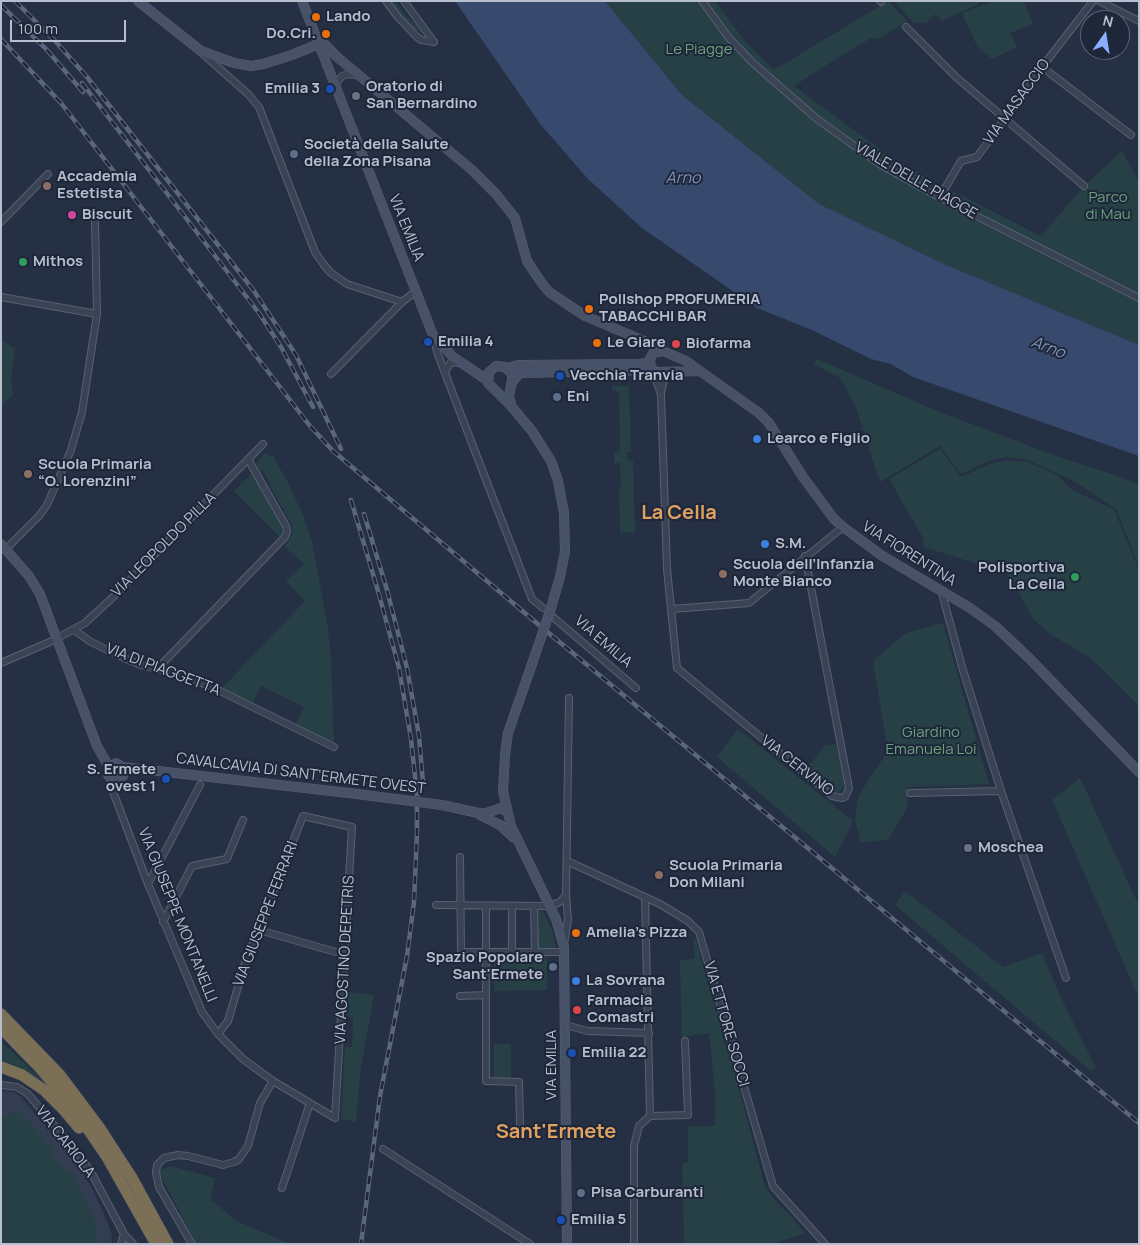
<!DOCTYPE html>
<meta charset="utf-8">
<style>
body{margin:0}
#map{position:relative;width:1140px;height:1245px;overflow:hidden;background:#253045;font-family:Manrope,sans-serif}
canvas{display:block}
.frame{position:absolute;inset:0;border:2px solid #b7bece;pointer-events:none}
.north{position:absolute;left:1080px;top:10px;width:50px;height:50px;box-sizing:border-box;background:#1e273a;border:1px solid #5b6375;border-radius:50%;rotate:13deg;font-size:14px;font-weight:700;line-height:20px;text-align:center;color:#b7bece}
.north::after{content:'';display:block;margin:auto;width:18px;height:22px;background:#8bafff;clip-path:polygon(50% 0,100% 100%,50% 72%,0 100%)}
.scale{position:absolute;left:10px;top:20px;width:116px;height:22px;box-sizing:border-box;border:2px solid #b7bece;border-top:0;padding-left:6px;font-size:15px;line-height:18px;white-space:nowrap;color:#b7bece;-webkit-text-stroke:4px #1e273a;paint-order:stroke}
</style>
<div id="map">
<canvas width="1140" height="1245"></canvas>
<div class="frame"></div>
<div class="north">N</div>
<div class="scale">100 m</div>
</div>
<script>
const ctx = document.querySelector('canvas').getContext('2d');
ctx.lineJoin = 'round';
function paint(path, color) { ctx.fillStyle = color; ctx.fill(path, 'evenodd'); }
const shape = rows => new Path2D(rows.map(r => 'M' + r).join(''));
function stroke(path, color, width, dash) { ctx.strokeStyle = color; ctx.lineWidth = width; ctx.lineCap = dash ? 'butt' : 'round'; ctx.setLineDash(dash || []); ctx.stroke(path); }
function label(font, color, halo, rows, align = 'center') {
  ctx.font = font + ' Manrope,sans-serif'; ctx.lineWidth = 4; ctx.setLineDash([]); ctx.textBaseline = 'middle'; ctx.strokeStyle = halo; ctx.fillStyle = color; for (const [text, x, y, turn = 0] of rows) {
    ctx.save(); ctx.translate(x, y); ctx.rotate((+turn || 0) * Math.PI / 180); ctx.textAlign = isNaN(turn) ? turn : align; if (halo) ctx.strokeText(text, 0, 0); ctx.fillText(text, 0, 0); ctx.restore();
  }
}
const airport = shape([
 [1,1091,14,1092,21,1097,76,1161,94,1192,108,1224,112,1236,111,1244,1,1244]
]);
const green = shape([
 [389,1,396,1,404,14,427,35,418,31,413,27],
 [605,1,715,1,745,41,774,70,888,1,907,21,879,39,871,38,839,57,794,86,892,158,925,177,1041,236,1084,186,1122,151,1139,182,1139,345,944,264,819,204,682,95],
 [894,1,976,1,979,4,942,21,935,14,926,23,914,23],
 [993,1,1024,1,1033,24,1010,33,1017,47,992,59,977,46,962,13],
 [1,339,15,349,11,379,13,395,1,406],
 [817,359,942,413,1059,457,1115,475,1139,485,1139,567,1116,509,1072,480,1025,459,1006,457,988,461,961,474,940,446,880,482,855,405,840,378,814,364],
 [612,386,629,386,631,452,627,452,628,461,633,460,635,532,620,533,619,488,621,488,620,463,614,463,614,453,620,452,619,391,612,391],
 [940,449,961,477,990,464,1008,460,1027,462,1055,474,1074,491,1114,509,1139,571,1139,706,1091,658,1050,634,1033,619,1012,579,1006,573,924,547,922,536,889,479],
 [266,452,269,457,273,456,287,481,304,517,312,542,327,622,331,657,334,745,295,726,304,707,261,686,252,704,222,688,305,601,286,581,304,564,285,547,292,535,292,525,270,486,271,485,263,470,260,471,256,463],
 [252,473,282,526,282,532,280,537,234,491],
 [943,623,989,784,907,787,907,808,889,839,861,843,855,820,858,796,888,751,873,661,906,633],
 [738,729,853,821,835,857,717,757],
 [826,745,836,745,844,785,840,791,836,792,830,789,806,769],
 [1080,778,1139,906,1139,998,1052,800],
 [905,891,1003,967,1042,953,1062,1000,1096,1068,1091,1071,895,905],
 [537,911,543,911,548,921,553,933,556,949,538,949],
 [695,938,734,1070,763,1179,767,1190,774,1199,806,1233,771,1244,684,1244,682,1163,688,1162,688,1126,715,1126,715,1093,709,1033,682,1037,680,960,695,959,693,940],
 [494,956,547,956,547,990,494,991],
 [348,992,374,995,360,1074,356,1122,341,1119,345,1047,352,1047,353,1017,347,1017],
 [1,1041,42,1080,41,1083,21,1069,1,1061],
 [494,1044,511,1044,511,1078,494,1078],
 [16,1110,30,1123,52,1148,52,1155,61,1166,73,1175,96,1224,97,1244,1,1244,1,1113,6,1118],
 [171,1166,215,1178,210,1199,237,1221,290,1244,197,1244,158,1171]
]);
const water = shape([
 [455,1,605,1,682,95,819,204,944,264,1139,345,1139,456,913,377,891,364,871,359,812,330,757,308,642,228,588,179,541,125]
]);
const street = shape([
 [386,1,398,17,417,37,421,40,434,42],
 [404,1,434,42],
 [702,1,729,38,753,63,817,119,881,165,935,195,1139,298],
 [880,1,881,2],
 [1099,1,1139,21],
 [906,27,956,77,1084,186],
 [203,54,248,94,259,107,315,252,324,265,331,273,347,284,402,302],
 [1042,67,1131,135],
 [336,89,337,82,342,76,349,74,358,75],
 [940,197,961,161,977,157,1042,67,1093,1],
 [1,222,48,174],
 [1,297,97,314],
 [434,338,437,352,461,415,532,599,543,608],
 [653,370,661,395,667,569,677,668,832,796,842,798,845,797,849,788,805,556],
 [445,372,451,362,460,363],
 [331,374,402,302,416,291],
 [661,393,666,371],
 [6,549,39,516,47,505,71,450,82,412,97,314,95,220],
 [941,590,962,667,1001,791,1066,978],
 [672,609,749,603,843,527],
 [553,617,636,688],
 [74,630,91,642,124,658,141,665,187,677,214,688,334,747],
 [1,663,52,641,85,623,111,599,263,444],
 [157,669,285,537,287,532,286,526,248,459],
 [111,779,112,789,148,884,202,1012,218,1034,243,1059,273,1081,335,1118,352,827,303,816,245,963,228,1021,218,1034],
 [910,793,1001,791],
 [460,857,461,952,564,952],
 [567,861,660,904,688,921,699,932,773,1186,825,1244],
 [148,884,200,785],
 [645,897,650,1116],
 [436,905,550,906,560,902,566,895],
 [486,906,486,1081,519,1082,520,1125],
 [512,906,512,952],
 [534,906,535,952],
 [163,922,192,866,227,859,243,820],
 [259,930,346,955],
 [564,944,568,919,566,895,569,698],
 [460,996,486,995],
 [565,1025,588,1031,649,1033],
 [1,1085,17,1087,28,1094,80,1156,92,1174,124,1234,133,1244],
 [650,1116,688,1115,685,1041],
 [383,1149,530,1244],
 [282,1188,310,1103],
 [121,1244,124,1234],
 [192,1244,159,1187,156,1173,157,1165,164,1158,178,1155,188,1156,223,1165,234,1162,239,1159,248,1146,260,1103,273,1081],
 [634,1244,634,1146,639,1126,650,1116]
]);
const secondary = shape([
 [138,1,201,51,234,63,251,66,263,64,289,56,319,44],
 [302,1,433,335,453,357,487,380],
 [317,36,336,56,472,170,496,194,515,218,527,261,541,282,549,292,585,316,649,343,663,351,686,361,759,413,769,423,803,477,834,519,843,527,881,555,970,608,995,626,1030,659,1139,772],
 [663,351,653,353,650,359,651,368,656,372,700,371],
 [507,368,518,365,640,364,650,362],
 [511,384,519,374,523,373,653,370],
 [512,407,509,396,512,381,512,374,505,367,496,366,489,372,488,383,512,407,532,431,551,461,558,481,564,513,565,552,560,577,551,608],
 [1,544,29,576,40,594,97,746,109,767],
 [532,664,508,733,505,755,503,791,511,826,556,919,564,947,567,1244],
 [109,767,116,763,123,767,357,794],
 [109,767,108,775,111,779,116,780,123,776,123,767],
 [442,805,483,814,501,808,507,812],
 [480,815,500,825,514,838]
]);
const highway = shape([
 [1,1014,60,1075,99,1127,132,1178,168,1244],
 [1,1028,40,1068,74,1109,107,1157,156,1244],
 [1,1067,22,1075,44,1090,63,1109,79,1128]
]);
const rail = shape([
 [15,1,57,43,87,77,254,291,296,355,341,449],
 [1,5,47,50,83,92],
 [1,39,61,103,310,426,333,451,539,625,1139,1123],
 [82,83,259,313,281,347,313,407],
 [351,500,378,591,399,668,411,739,417,795,417,833,414,902,407,956,380,1096,361,1244],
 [364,514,387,590,407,668,419,736,423,783]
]);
const secondaryBridge = shape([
 [532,664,551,608],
 [357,794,442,805]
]);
const markers = [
 [316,17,5,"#e8710a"],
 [326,34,5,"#e8710a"],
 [330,89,5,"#1a4fb4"],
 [356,96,5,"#6b7280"],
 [294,154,5,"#5c6f8a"],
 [47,186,5,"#8d6e63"],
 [72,215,5,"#d1479c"],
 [23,262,5,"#2e9e5b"],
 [589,309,5,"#e8710a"],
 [428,342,5,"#1a4fb4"],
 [597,343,5,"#e8710a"],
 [676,344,5,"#e0444e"],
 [560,376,5,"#1a4fb4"],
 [557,397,5,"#5c6f8a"],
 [757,439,5,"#3f7fe0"],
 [28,474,5,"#8d6e63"],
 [765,544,5,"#3f7fe0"],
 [723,574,5,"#8d6e63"],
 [1075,577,5,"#2e9e5b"],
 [166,779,5,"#1a4fb4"],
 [968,848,5,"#6b7280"],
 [659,875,5,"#8d6e63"],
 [576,933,5,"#e8710a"],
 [553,967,5,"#5c6f8a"],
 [576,981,5,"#3f7fe0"],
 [577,1010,5,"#e0444e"],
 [572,1053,5,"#1a4fb4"],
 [581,1193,5,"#5c6f8a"],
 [561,1220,5,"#1a4fb4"]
];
const poiNames = [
 ["Lando",326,17],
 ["Do.Cri.",316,34,"right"],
 ["Oratorio di",366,87],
 ["San Bernardino",366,104],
 ["Emilia 3",320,89,"right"],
 ["Società della Salute",304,145],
 ["della Zona Pisana",304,162],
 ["Accademia",57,177],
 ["Estetista",57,194],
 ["Biscuit",82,215],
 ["Mithos",33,262],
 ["Pollshop PROFUMERIA",599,300],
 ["TABACCHI BAR",599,317],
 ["Emilia 4",438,342],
 ["Le Giare",607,343],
 ["Biofarma",686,344],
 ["Vecchia Tranvia",570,376],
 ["Eni",567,397],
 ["Learco e Figlio",767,439],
 ["Scuola Primaria",38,465],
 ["“O. Lorenzini”",38,482],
 ["S.M.",775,544],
 ["Scuola dell’Infanzia",733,565],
 ["Monte Bianco",733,582],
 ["Polisportiva",1065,568,"right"],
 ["La Cella",1065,585,"right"],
 ["S. Ermete",156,770,"right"],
 ["ovest 1",156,787,"right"],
 ["Moschea",978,848],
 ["Scuola Primaria",669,866],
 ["Don Milani",669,883],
 ["Amelia’s Pizza",586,933],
 ["Spazio Popolare",543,958,"right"],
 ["Sant'Ermete",543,975,"right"],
 ["La Sovrana",586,981],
 ["Farmacia",587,1001],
 ["Comastri",587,1018],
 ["Emilia 22",582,1053],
 ["Pisa Carburanti",591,1193],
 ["Emilia 5",571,1220]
];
const parkNames = [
 ["Le Piagge",699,50],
 ["Parco",1108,198],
 ["di Mau",1108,215],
 ["Giardino",931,733],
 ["Emanuela Loi",931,750]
];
const streetNames = [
 ["VIA MASACCIO",1017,102,-54],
 ["VIALE DELLE PIAGGE",916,181,30],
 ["VIA EMILIA",406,228,68],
 ["VIA LEOPOLDO PILLA",164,545,-45],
 ["VIA FIORENTINA",909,554,32],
 ["VIA EMILIA",603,642,41],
 ["VIA DI PIAGGETTA",163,670,21],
 ["VIA CERVINO",797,766,38],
 ["CAVALCAVIA DI SANT'ERMETE OVEST",301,774,7],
 ["VIA GIUSEPPE FERRARI",266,914,-69],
 ["VIA GIUSEPPE MONTANELLI",177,915,68],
 ["VIA AGOSTINO DEPETRIS",345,960,-87],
 ["VIA ETTORE SOCCI",726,1024,74],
 ["VIA EMILIA",552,1065,-90],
 ["VIA CARIOLA",65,1142,52]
];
const waterNames = [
 ["Arno",683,179],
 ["Arno",1048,348,21]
];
const districtNames = [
 ["La Cella",679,513],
 ["Sant'Ermete",556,1132]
];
paint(airport, '#333d52');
paint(green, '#274046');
paint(water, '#374a6d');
stroke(street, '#586072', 8);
stroke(secondary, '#586072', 10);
stroke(highway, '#444d5f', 12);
stroke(street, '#3a4354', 6);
stroke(secondary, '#475168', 9);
stroke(highway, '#7b6f56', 11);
stroke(rail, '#5b667c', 4.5);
stroke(rail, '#1e273a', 2.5, [8]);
stroke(secondaryBridge, '#586072', 10, []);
stroke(secondaryBridge, '#475168', 9);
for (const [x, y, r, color] of markers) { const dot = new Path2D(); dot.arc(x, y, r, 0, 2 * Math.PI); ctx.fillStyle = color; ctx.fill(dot); stroke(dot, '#1e273a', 2); }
label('bold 15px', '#b7bece', '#1e273a', poiNames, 'left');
label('15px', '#6ca17c', '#1e273a', parkNames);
label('15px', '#b7bece', '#1e273a', streetNames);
label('italic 16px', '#7c91b7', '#1e273a', waterNames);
label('bold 20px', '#dfa261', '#1e273a', districtNames);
</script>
